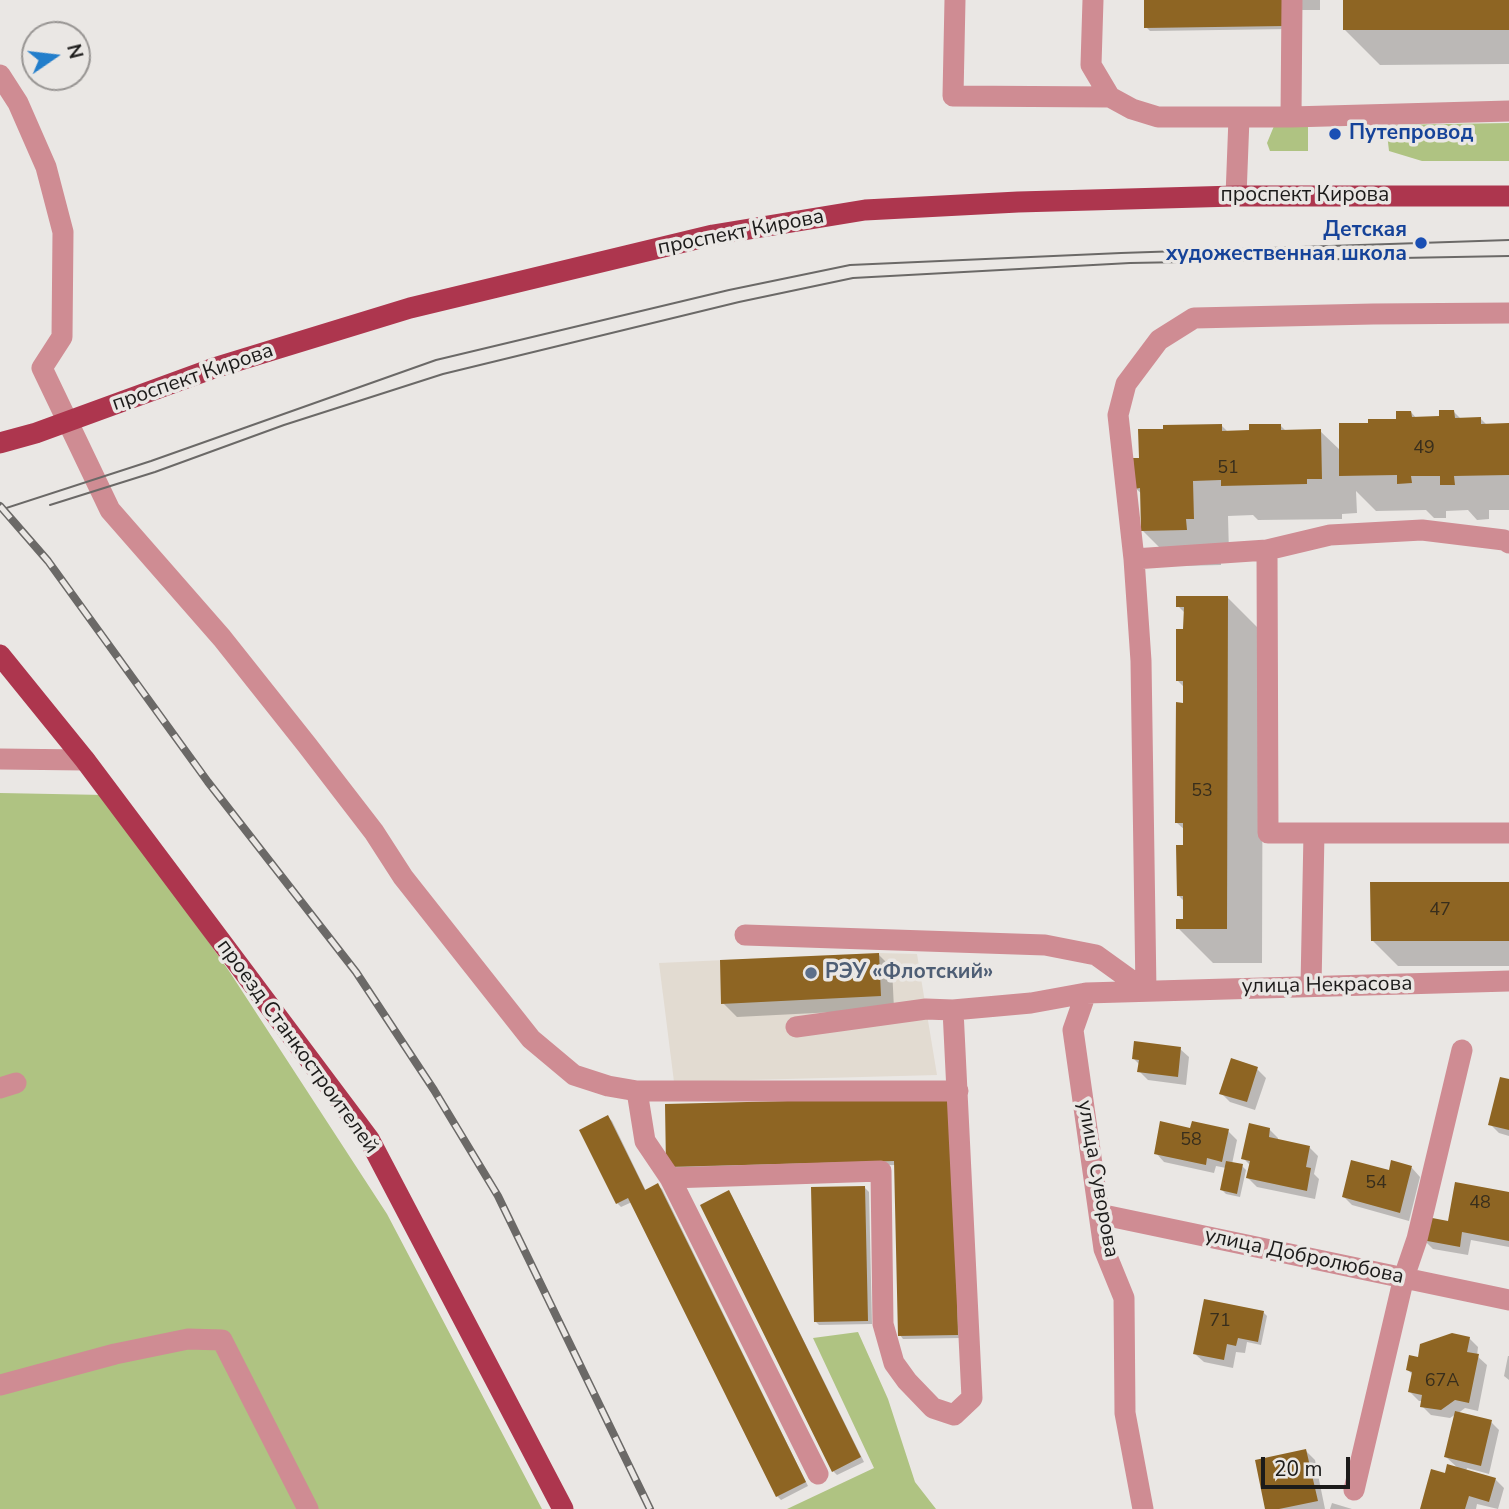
<!DOCTYPE html>
<meta charset="utf-8">
<style>
body{margin:0}
#map{position:relative;width:1509px;height:1509px;overflow:hidden;background:#eae7e4;font-family:"Nunito Sans",sans-serif}
canvas{display:block}
.north{position:absolute;left:21px;top:21px;width:70px;height:70px;box-sizing:border-box;background:#eae7e4;border:2px solid #989593;border-radius:50%;rotate:76deg;font-size:19px;font-weight:700;line-height:28px;text-align:center;color:#1c1b1a}
.north::after{content:'';display:block;margin:auto;width:24px;height:32px;background:#227ecb;clip-path:polygon(50% 0,100% 100%,50% 72%,0 100%)}
.scale{position:absolute;left:1261px;top:1457px;width:89px;height:32px;box-sizing:border-box;border:4px solid #1c1b1a;border-top:0;padding-left:9px;font-size:21px;line-height:24px;white-space:nowrap;color:#1c1b1a;-webkit-text-stroke:5px #eae7e4;paint-order:stroke}
</style>
<div id="map">
<canvas width="1509" height="1509"></canvas>
<div class="north">N</div>
<div class="scale">20 m</div>
</div>
<script>
const ctx = document.querySelector('canvas').getContext('2d');
ctx.lineJoin = 'round';
function paint(path, color) { ctx.fillStyle = color; ctx.fill(path, 'evenodd'); }
const shape = rows => new Path2D(rows.map(r => 'M' + r).join(''));
function stroke(path, color, width, dash) { ctx.strokeStyle = color; ctx.lineWidth = width; ctx.lineCap = dash ? 'butt' : 'round'; ctx.setLineDash(dash || []); ctx.stroke(path); }
function label(font, color, halo, rows, align = 'center') {
  ctx.font = font + ' "Nunito Sans",sans-serif'; ctx.lineWidth = 7; ctx.setLineDash([]); ctx.textBaseline = 'middle'; ctx.strokeStyle = halo; ctx.fillStyle = color; for (const [text, x, y, turn = 0] of rows) {
    ctx.save(); ctx.translate(x, y); ctx.rotate((+turn || 0) * Math.PI / 180); ctx.textAlign = isNaN(turn) ? turn : align; if (halo) ctx.strokeText(text, 0, 0); ctx.fillText(text, 0, 0); ctx.restore();
  }
}
const built = shape([
 [879,953,917,954,937,1075,674,1082,659,963]
]);
const green = shape([
 [1509,123,1509,161,1422,161,1389,151,1386,125],
 [1274,126,1308,126,1308,151,1270,151,1267,143],
 [0,793,105,795,229,971,387,1214,542,1509,0,1509],
 [858,1332,888,1399,915,1482,936,1509,787,1509,874,1468,813,1338]
]);
const shadow = shape([
 [1145,0,1320,0,1320,10,1302,10,1289,29,1150,31,1146,27],
 [1344,0,1509,0,1509,64,1380,65,1344,29],
 [1411,412,1417,419,1441,418,1454,412,1461,419,1481,419,1487,425,1509,425,1509,510,1489,510,1489,519,1477,520,1468,510,1446,511,1446,518,1434,518,1426,510,1376,511,1356,491,1357,513,1342,514,1342,519,1258,520,1253,515,1228,516,1229,553,1221,554,1221,565,1178,566,1142,530,1142,494,1135,488,1221,425,1229,433,1251,432,1280,425,1287,432,1320,431,1341,451,1370,424,1398,420],
 [1227,597,1263,633,1262,963,1213,963,1178,928,1185,920,1185,902,1178,895,1185,847,1185,830,1177,823,1185,704,1185,688,1178,681,1185,630,1185,613,1178,606],
 [1509,883,1509,966,1398,966,1372,940],
 [878,954,892,968,894,1009,737,1017,723,1003],
 [1180,1049,1189,1057,1186,1085,1148,1080,1139,1071,1140,1065,1134,1059],
 [1257,1069,1266,1078,1255,1110,1230,1102,1221,1093],
 [1509,1081,1509,1136,1499,1133,1490,1124],
 [951,1099,961,1338,903,1339,900,1335,896,1165,672,1170,668,1166],
 [608,1117,612,1121,646,1191,658,1186,662,1189,808,1486,781,1500,777,1496,632,1202,621,1207,617,1203],
 [1269,1129,1278,1138,1278,1141,1309,1147,1318,1156,1314,1174,1319,1179,1315,1199,1257,1187,1248,1178,1251,1166,1243,1158],
 [1192,1130,1228,1131,1237,1140,1232,1164,1242,1166,1246,1170,1240,1197,1226,1194,1222,1190,1226,1168,1216,1166,1214,1173,1164,1162,1156,1153],
 [1393,1163,1412,1168,1420,1177,1409,1221,1352,1205,1344,1197,1390,1173],
 [865,1188,869,1192,872,1324,819,1325,815,1321],
 [729,1192,732,1196,864,1462,837,1475,833,1471],
 [1509,1193,1509,1247,1471,1240,1468,1255,1433,1249,1424,1240,1450,1223],
 [1263,1312,1267,1316,1261,1345,1247,1342,1245,1353,1236,1352,1233,1368,1204,1362,1195,1354],
 [1469,1338,1478,1347,1477,1356,1487,1365,1478,1411,1465,1408,1457,1414,1491,1422,1499,1430,1489,1474,1467,1468,1466,1471,1495,1479,1504,1488,1498,1509,1477,1504,1476,1509,1422,1509,1459,1469,1446,1457,1456,1414,1450,1418,1431,1415,1422,1406,1423,1401,1419,1401,1410,1392,1413,1375,1408,1370,1420,1359],
 [1508,1356,1509,1356,1509,1380,1504,1376],
 [1306,1451,1315,1460,1325,1509,1267,1509],
 [1332,1503,1352,1509,1330,1509]
]);
const building = shape([
 [1144,0,1285,0,1286,26,1144,28],
 [1343,0,1509,0,1509,30,1343,30],
 [1439,410,1454,410,1455,418,1481,417,1481,424,1509,423,1509,475,1454,476,1455,485,1440,485,1440,476,1411,476,1412,483,1397,484,1397,475,1339,476,1339,423,1368,423,1368,419,1396,419,1396,411,1411,411,1412,417,1439,416],
 [1222,424,1222,431,1249,430,1249,424,1281,424,1281,430,1321,429,1322,479,1307,479,1307,484,1221,486,1221,480,1193,481,1194,519,1186,519,1187,530,1141,531,1140,488,1134,489,1133,458,1139,458,1138,429,1163,429,1163,425],
 [1176,596,1228,596,1227,929,1176,929,1176,919,1183,919,1183,896,1177,896,1176,845,1183,845,1183,823,1175,823,1176,702,1183,703,1183,681,1176,681,1176,629,1183,629,1184,607,1176,607],
 [1370,882,1509,882,1509,941,1371,941],
 [879,953,881,996,721,1004,720,960],
 [1134,1041,1181,1047,1178,1077,1137,1072,1139,1060,1132,1059],
 [1231,1058,1258,1067,1247,1102,1219,1094],
 [1500,1077,1509,1079,1509,1130,1488,1125],
 [952,1097,958,1335,898,1336,894,1161,666,1167,665,1104],
 [608,1115,645,1190,658,1183,806,1482,776,1497,628,1198,616,1204,579,1130],
 [1160,1121,1190,1128,1192,1121,1229,1129,1222,1162,1207,1158,1206,1165,1154,1154],
 [1249,1123,1270,1128,1269,1137,1310,1146,1306,1167,1311,1168,1307,1191,1246,1178,1250,1161,1241,1159],
 [1351,1160,1389,1170,1391,1160,1412,1166,1400,1213,1342,1197],
 [1226,1161,1243,1164,1237,1194,1220,1190],
 [1455,1182,1509,1192,1509,1241,1462,1232,1460,1247,1422,1240,1427,1217,1448,1221],
 [865,1186,868,1321,814,1322,811,1187],
 [729,1190,861,1457,832,1472,700,1205],
 [1204,1299,1264,1311,1258,1342,1238,1338,1236,1346,1227,1344,1224,1360,1193,1354],
 [1452,1333,1470,1337,1467,1352,1479,1354,1469,1403,1455,1400,1441,1410,1420,1407,1422,1395,1408,1392,1412,1372,1406,1370,1409,1355,1418,1357,1420,1344],
 [1455,1411,1492,1420,1481,1466,1444,1457],
 [1306,1449,1318,1501,1279,1509,1265,1509,1255,1460],
 [1447,1464,1496,1478,1489,1502,1469,1496,1465,1509,1420,1509,1431,1469,1445,1473]
]);
const minor = shape([
 [955,0,953,96,1110,97],
 [1093,0,1091,65,1110,97,1132,109,1158,117,1291,117,1509,111],
 [0,75,18,103,46,167,63,232,62,337,42,368,110,510,222,638,307,745,374,832,403,877,531,1039,574,1075,608,1086,637,1091],
 [1291,117,1292,0],
 [1236,196,1239,118],
 [1267,550,1268,833,1314,833,1311,986],
 [1134,559,1267,550,1330,535,1422,530,1504,540,1509,543],
 [0,759,85,760],
 [1314,833,1509,833],
 [745,935,1045,945,1096,955,1146,991],
 [1146,991,1141,661,1134,559,1118,415,1126,384,1159,340,1194,318,1373,314,1509,313],
 [796,1027,926,1009,953,1010,1031,1003,1086,993],
 [0,1088,16,1083],
 [670,1178,645,1141,637,1091,958,1091],
 [1099,1214,1509,1300],
 [0,1385,115,1354,188,1339,222,1340,308,1509],
 [818,1474,670,1178,881,1171,883,1324,894,1363,907,1381,933,1408,954,1415,972,1398,953,1010],
 [1354,1490,1404,1277,1417,1239,1462,1050],
 [1143,1509,1125,1413,1124,1298,1104,1249,1073,1030,1086,993,1509,981]
]);
const major = shape([
 [0,443,36,433,214,368,410,308,713,235,865,210,1018,202,1236,196,1509,196],
 [0,655,85,760,369,1139,563,1509]
]);
const tram = shape([
 [50,505,155,472,284,425,443,374,739,302,853,278,1130,263,1509,256],
 [0,510,151,461,436,360,729,290,850,265,1121,253,1509,240]
]);
const rail = shape([
 [0,506,48,561,208,782,356,972,434,1090,498,1196,650,1509]
]);
const markers = [
 [1335,134,7,"#1a4fb4"],
 [1421,243,7,"#1a4fb4"],
 [811,973,7,"#5c6f8a"]
];
const numberNames = [
 ["49",1424,449],
 ["51",1228,469],
 ["53",1202,792],
 ["47",1440,911],
 ["58",1191,1141],
 ["54",1376,1184],
 ["48",1480,1204],
 ["71",1220,1322],
 ["67А",1442,1382]
];
const transitNames = [
 ["Путепровод",1349,134],
 ["Детская",1407,231,"right"],
 ["художественная школа",1407,255,"right"]
];
const streetNames = [
 ["проспект Кирова",1305,196],
 ["проспект Кирова",741,233,-11],
 ["проспект Кирова",193,378,-19],
 ["улица Некрасова",1327,986,-1],
 ["проезд Станкостроителей",297,1047,54],
 ["улица Суворова",1097,1179,80],
 ["улица Добролюбова",1304,1257,12]
];
const serviceNames = [
 ["РЭУ «Флотский»",825,973]
];
paint(built, '#e2dbd1');
paint(green, '#afc382');
paint(shadow, '#0003');
paint(building, '#8e6523');
stroke(minor, '#cf8c93', 21);
stroke(major, '#ad364e', 21);
stroke(tram, '#6b6967', 2);
stroke(rail, '#6b6967', 8);
stroke(rail, '#eae7e4', 5, [16]);
for (const [x, y, r, color] of markers) { const dot = new Path2D(); dot.arc(x, y, r, 0, 2 * Math.PI); ctx.fillStyle = color; ctx.fill(dot); stroke(dot, '#eae7e4', 2.5); }
label('18px', '#382e1c', null, numberNames);
label('bold 21px', '#164399', '#eae7e4', transitNames, 'left');
label('21px', '#1c1b1a', '#eae7e4', streetNames);
label('bold 21px', '#4e5e75', '#eae7e4', serviceNames, 'left');
</script>
